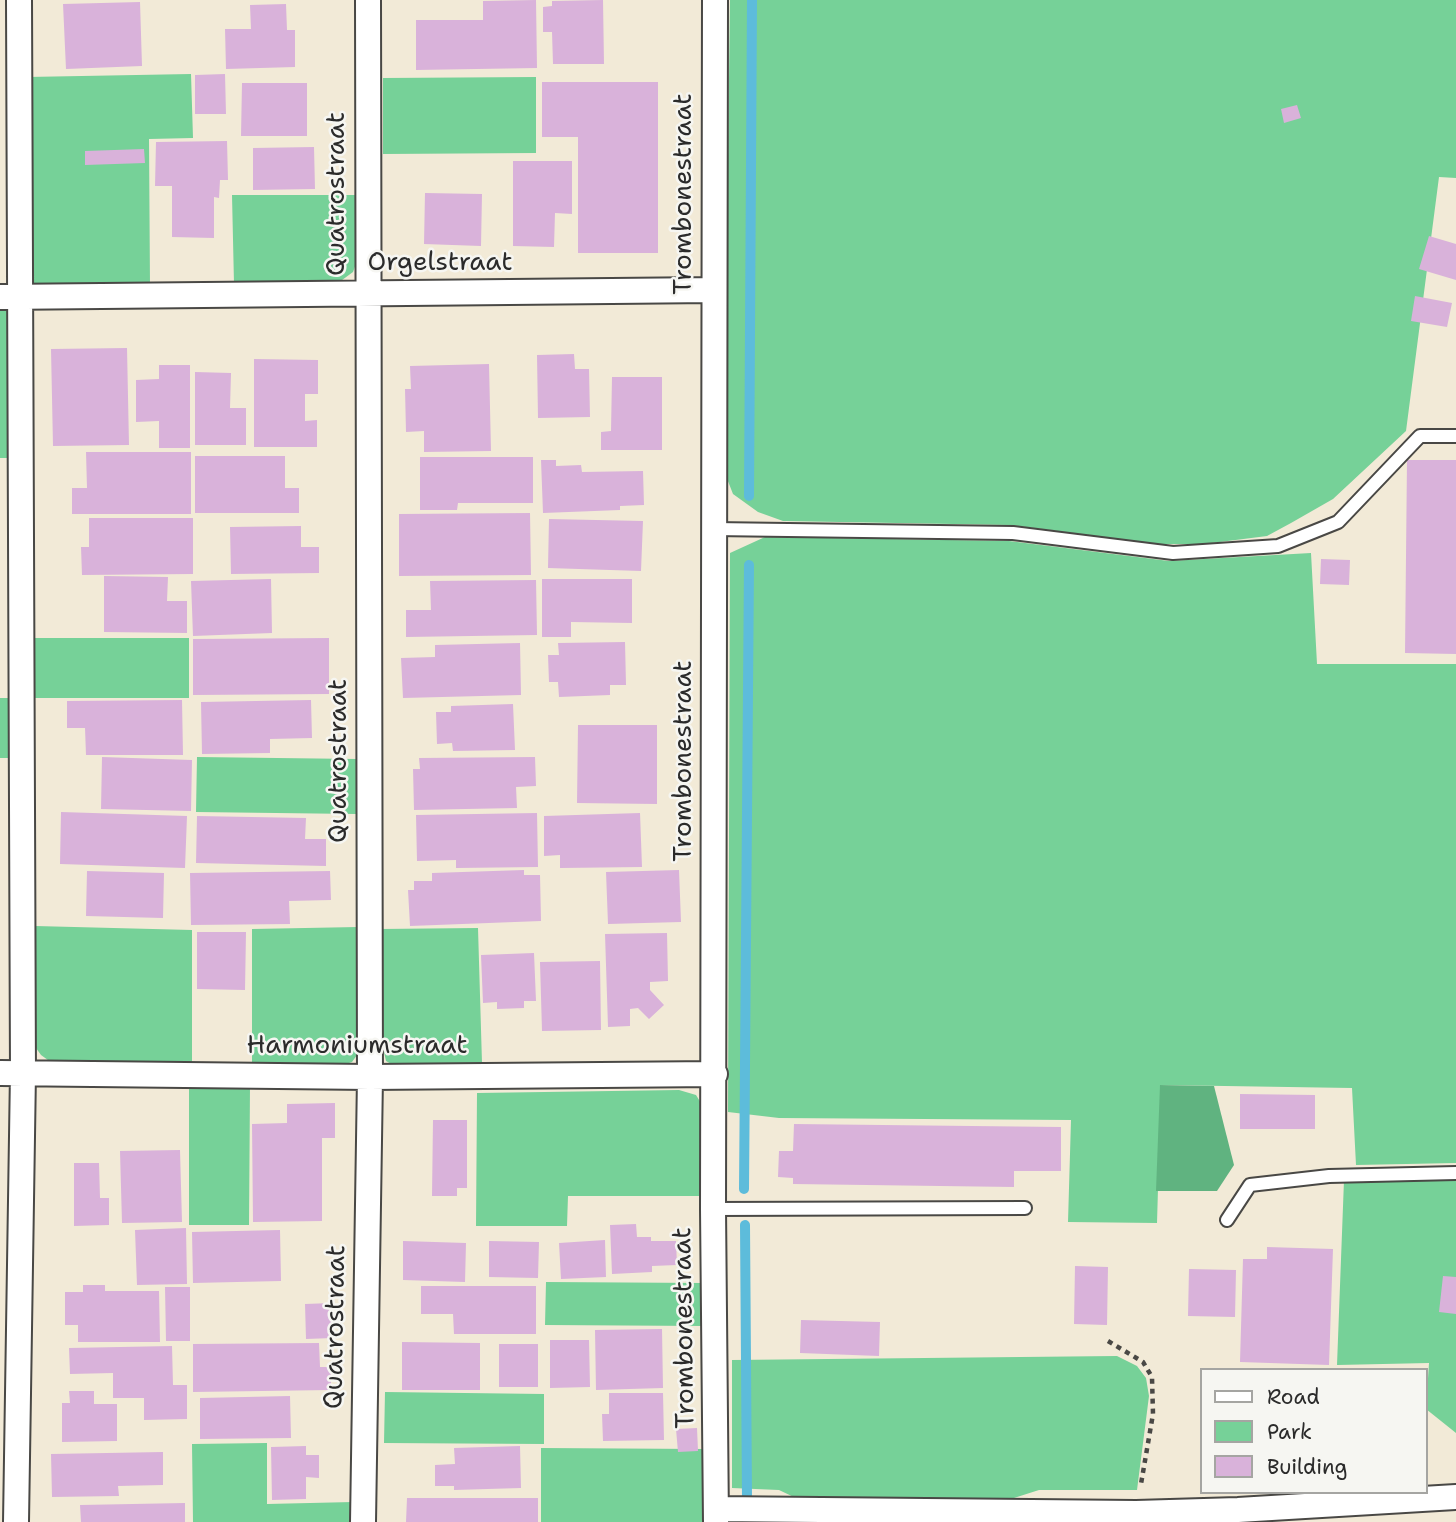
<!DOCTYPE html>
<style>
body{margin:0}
#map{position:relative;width:1456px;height:1522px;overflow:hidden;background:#f2ead7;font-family:"Shantell Sans",sans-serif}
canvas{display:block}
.legend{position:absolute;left:1200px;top:1368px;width:228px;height:126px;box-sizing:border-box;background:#f6f6f2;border:2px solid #a5a5a2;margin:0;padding:9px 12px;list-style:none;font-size:21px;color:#2b2b2b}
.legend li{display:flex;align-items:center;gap:14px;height:35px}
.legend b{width:35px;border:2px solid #a5a5a2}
</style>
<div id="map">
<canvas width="1456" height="1522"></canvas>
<ul class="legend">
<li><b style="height:9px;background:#fff"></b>Road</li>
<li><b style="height:19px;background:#76d198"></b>Park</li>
<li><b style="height:19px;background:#d9b2da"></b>Building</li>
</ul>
</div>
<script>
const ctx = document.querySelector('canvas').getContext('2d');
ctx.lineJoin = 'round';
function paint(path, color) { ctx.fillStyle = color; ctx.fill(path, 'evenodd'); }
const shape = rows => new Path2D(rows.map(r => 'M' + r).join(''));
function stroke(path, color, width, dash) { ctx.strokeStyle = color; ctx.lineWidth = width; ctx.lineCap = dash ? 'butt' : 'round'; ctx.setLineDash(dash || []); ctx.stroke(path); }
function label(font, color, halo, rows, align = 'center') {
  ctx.font = font + ' "Shantell Sans",sans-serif'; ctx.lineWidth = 5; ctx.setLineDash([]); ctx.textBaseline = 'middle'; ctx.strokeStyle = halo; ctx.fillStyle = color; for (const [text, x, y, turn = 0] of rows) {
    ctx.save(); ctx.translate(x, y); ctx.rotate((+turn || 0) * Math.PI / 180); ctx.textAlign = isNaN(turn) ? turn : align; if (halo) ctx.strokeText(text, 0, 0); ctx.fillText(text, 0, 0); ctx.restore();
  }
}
const green = shape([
 [730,0,1456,0,1456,178,1439,177,1406,431,1333,499,1291,523,1267,536,1204,544,1159,544,1010,525,783,521,758,512,733,494,724,471],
 [191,74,193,138,149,139,150,287,36,286,31,278,27,77],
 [536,77,536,153,383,154,383,78],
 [232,195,357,195,357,261,353,272,338,283,234,284],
 [0,306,9,310,12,458,0,458],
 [765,537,1009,541,1169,561,1311,553,1317,664,1456,664,1456,1163,1356,1165,1352,1088,1161,1085,1157,1223,1068,1222,1071,1120,779,1118,728,1112,730,553],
 [34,638,189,638,189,698,34,698],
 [0,698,8,698,9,758,0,758],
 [197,757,357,759,356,814,196,812],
 [35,926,192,930,192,1064,52,1063,41,1055,36,1048,34,1035],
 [358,927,357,1055,352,1062,343,1065,252,1065,252,929],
 [478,928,482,1063,393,1065,386,1061,382,1043,380,929],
 [189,1086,250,1086,249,1225,189,1225],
 [679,1090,696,1095,704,1108,704,1196,568,1196,567,1226,476,1226,477,1093],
 [1456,1178,1456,1433,1426,1409,1429,1363,1337,1365,1344,1180],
 [546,1282,704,1283,704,1326,545,1325],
 [1117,1356,1137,1366,1146,1378,1149,1396,1137,1490,1039,1490,992,1505,798,1499,779,1490,732,1488,732,1360],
 [385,1392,544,1394,544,1444,384,1443],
 [267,1443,267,1504,353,1502,353,1522,193,1522,192,1444],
 [541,1448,702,1449,702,1522,541,1522]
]);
const forest = shape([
 [1160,1085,1214,1086,1234,1165,1217,1191,1156,1191]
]);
const stream = shape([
 [749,496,752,0],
 [744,1189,749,565],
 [745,1225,747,1499]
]);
const building = shape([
 [536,0,537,68,416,70,416,20,483,20,483,1],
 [603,0,604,64,553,64,552,32,543,32,543,7,552,6,552,1],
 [140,2,142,66,66,69,63,4],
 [286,4,287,30,295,30,295,67,226,69,225,29,251,29,250,5],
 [225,74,226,114,195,114,195,75],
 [542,82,658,82,658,253,578,253,578,137,542,137],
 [242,83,307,83,307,136,241,136],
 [1297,105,1301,118,1284,123,1281,109],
 [227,141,228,180,220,180,219,198,214,197,214,238,172,237,172,186,155,186,156,142],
 [314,147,315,189,253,190,253,148],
 [144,149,145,163,85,165,85,151],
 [513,161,572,161,572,214,555,213,554,247,513,246],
 [425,193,482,194,481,246,424,244],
 [1429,236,1456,244,1456,280,1419,269],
 [1415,296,1452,303,1447,327,1411,321],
 [127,348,129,445,53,446,51,349],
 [574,354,575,369,589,369,590,417,538,418,537,355],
 [254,359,318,360,318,394,305,394,305,421,317,420,317,447,254,447],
 [489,364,491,451,424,452,424,431,406,432,405,389,411,389,410,366],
 [159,365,190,365,190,448,159,448,159,421,136,422,136,380,159,379],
 [195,372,231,373,230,408,246,408,246,445,195,445],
 [612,377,662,377,662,450,601,450,601,432,611,431],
 [86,452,191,452,191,514,72,514,72,488,87,488],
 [195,456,285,456,285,488,299,488,299,513,195,513],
 [420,457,533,457,533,503,458,503,457,510,420,510],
 [541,460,556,460,556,466,581,465,582,472,643,471,644,505,620,506,620,510,543,513],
 [1407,460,1456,460,1456,654,1405,653],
 [530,513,531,575,399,576,399,514],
 [89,518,193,518,193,574,82,575,81,547,89,547],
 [549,519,643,521,641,571,548,568],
 [301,526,301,547,319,547,319,573,231,574,230,527],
 [1321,559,1350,560,1349,585,1320,584],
 [104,576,168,577,167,601,187,601,187,633,104,632],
 [271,579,272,633,193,636,191,581],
 [542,579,632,579,632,623,571,622,571,637,542,637],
 [536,580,537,635,406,637,406,610,431,610,430,581],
 [329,638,329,694,193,695,193,639],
 [625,642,626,685,610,685,610,695,559,697,558,682,549,682,548,655,559,655,558,643],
 [520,643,521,695,403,698,401,658,435,657,435,645],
 [182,700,183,755,86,755,85,728,67,728,67,701],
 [311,700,312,738,270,739,270,753,202,754,201,702],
 [513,704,515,750,453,751,452,743,437,744,436,712,451,712,451,706],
 [578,725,657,725,657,804,577,803],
 [102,757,192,760,191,811,101,809],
 [535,757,536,786,516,787,517,808,414,810,413,769,420,769,419,758],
 [61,812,187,816,185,868,60,864],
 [537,813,538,867,456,868,456,860,417,861,416,815],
 [640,813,642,867,560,868,560,855,544,856,544,816],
 [197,816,306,818,305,839,326,839,326,866,196,863],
 [524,870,524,875,540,875,541,921,410,926,408,890,414,890,414,881,432,881,432,873],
 [679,870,681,922,608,924,606,872],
 [87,871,164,873,163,918,86,916],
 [330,871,331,900,289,901,290,924,191,925,190,873],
 [197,932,246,932,245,990,197,989],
 [667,933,668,981,650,982,650,990,664,1005,649,1019,638,1008,630,1009,630,1026,608,1027,605,934],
 [534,953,536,1001,524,1001,524,1008,497,1009,497,1002,483,1003,481,955],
 [600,961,601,1030,542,1031,540,962],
 [1240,1094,1315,1095,1315,1129,1240,1129],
 [335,1103,335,1138,322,1138,322,1221,253,1222,252,1124,287,1123,287,1104],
 [433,1120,467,1120,467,1188,457,1188,457,1196,432,1196],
 [794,1124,1061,1127,1061,1171,1014,1171,1014,1187,793,1184,793,1178,778,1177,779,1151,793,1151],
 [180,1150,182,1222,122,1223,120,1151],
 [74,1163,99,1163,100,1198,109,1198,109,1225,74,1226],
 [636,1224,637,1237,651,1237,651,1241,676,1241,677,1265,652,1266,652,1272,612,1274,610,1225],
 [186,1228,187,1284,137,1285,135,1230],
 [280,1230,281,1281,193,1283,192,1232],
 [605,1240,606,1277,561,1279,559,1243],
 [403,1241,466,1243,465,1282,403,1280],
 [489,1241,539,1242,538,1278,489,1277],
 [1267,1247,1333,1249,1329,1365,1240,1362,1243,1259,1267,1259],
 [1075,1266,1108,1267,1107,1325,1074,1324],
 [1189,1269,1236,1270,1235,1317,1188,1316],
 [1443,1276,1456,1277,1456,1314,1439,1312],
 [83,1285,105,1285,105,1291,159,1291,160,1342,78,1342,78,1325,65,1325,65,1292,83,1292],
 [421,1286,536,1286,536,1334,454,1334,453,1314,421,1314],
 [165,1287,190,1287,190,1341,166,1341],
 [332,1303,333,1338,306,1339,305,1304],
 [801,1320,880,1322,879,1356,800,1353],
 [662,1329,663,1388,596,1390,595,1330],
 [550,1340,589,1340,590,1387,550,1388],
 [402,1342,480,1343,480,1390,402,1390],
 [319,1343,320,1367,331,1367,331,1390,193,1392,193,1344],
 [499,1344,538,1344,538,1387,499,1387],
 [172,1346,173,1385,187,1385,187,1419,144,1420,144,1398,113,1398,113,1373,70,1374,69,1348],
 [69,1391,94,1391,94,1404,117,1404,117,1441,62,1442,62,1403,70,1403],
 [609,1393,663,1393,664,1440,603,1441,602,1414,609,1414],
 [290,1396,291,1438,200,1439,200,1398],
 [697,1428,698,1451,678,1452,676,1429],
 [306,1446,306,1455,319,1455,319,1478,306,1477,306,1499,272,1500,271,1447],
 [520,1446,521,1488,454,1490,454,1486,435,1486,435,1465,455,1464,454,1448],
 [163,1452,163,1485,118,1486,119,1496,52,1497,51,1454],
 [407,1498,538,1498,538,1522,406,1522],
 [185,1503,185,1522,81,1522,80,1505]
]);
const path = shape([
 [1108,1341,1143,1362,1152,1377,1153,1414,1141,1484]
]);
const service = shape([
 [713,529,1013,533,1173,553,1278,546,1338,522,1420,436,1456,436],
 [713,1209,1025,1208],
 [1227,1220,1250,1185,1329,1176,1456,1173]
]);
const minor = shape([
 [715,0,713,1209,716,1522],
 [0,297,713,290],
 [0,1073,370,1077,715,1074],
 [716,1509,1136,1513,1238,1510,1456,1497],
 [16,1522,23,1072,19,0],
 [363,1522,370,1077,368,0]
]);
const streetNames = [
 ["Quatrostraat",337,194,-90],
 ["Trombonestraat",684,194,-90],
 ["Orgelstraat",440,263],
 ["Quatrostraat",339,761,-90],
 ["Trombonestraat",684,761,-90],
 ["Harmoniumstraat",357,1046],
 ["Quatrostraat",336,1327,-89],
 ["Trombonestraat",685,1328,-91]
];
paint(green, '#76d198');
paint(forest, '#60b380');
stroke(stream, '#5dbcdb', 10);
paint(building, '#d9b2da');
stroke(service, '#494845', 16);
stroke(minor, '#494845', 28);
stroke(path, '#494845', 4.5, [5, 5]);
stroke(service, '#fff', 12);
stroke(minor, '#fff', 24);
label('26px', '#2b2b2b', '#f6f6f2', streetNames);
</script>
